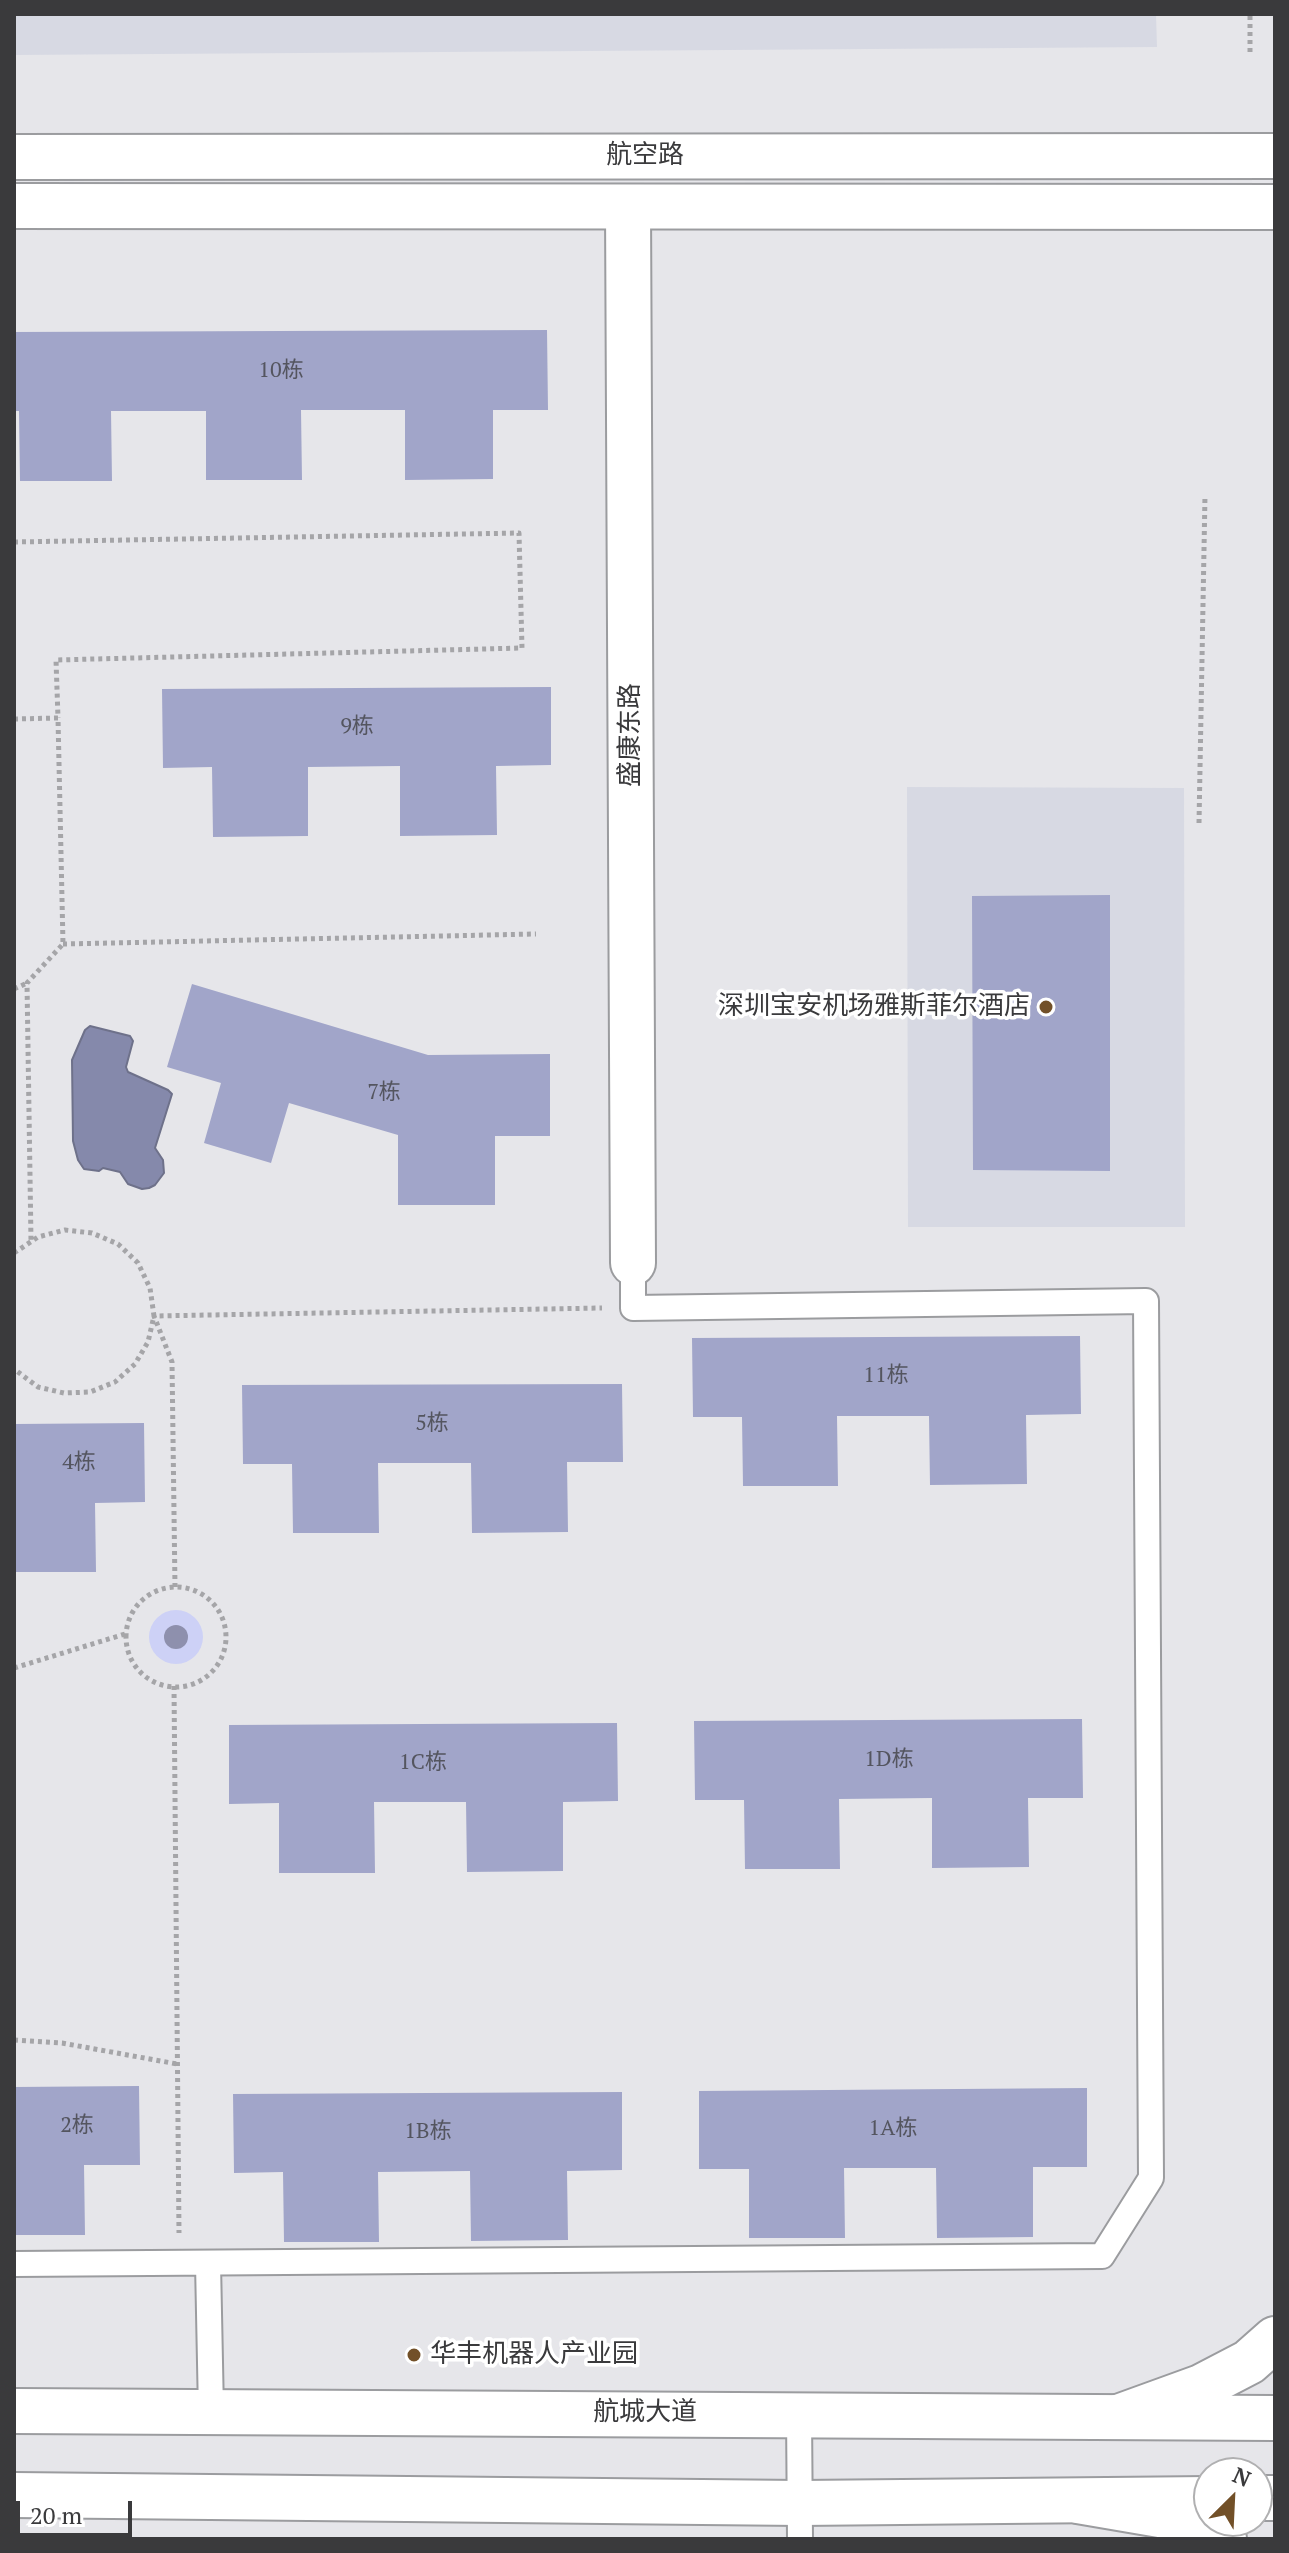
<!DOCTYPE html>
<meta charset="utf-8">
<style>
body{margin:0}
#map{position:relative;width:1289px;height:2553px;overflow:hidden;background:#e6e6ea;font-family:"PT Serif",serif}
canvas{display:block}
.frame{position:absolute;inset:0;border:16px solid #3a3a3c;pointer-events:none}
.north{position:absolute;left:1193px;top:2457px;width:80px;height:80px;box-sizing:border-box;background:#fff;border:2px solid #b0b0b1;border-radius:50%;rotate:24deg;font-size:22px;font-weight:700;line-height:32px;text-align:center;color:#3a3a3c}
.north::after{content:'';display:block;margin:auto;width:28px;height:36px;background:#725028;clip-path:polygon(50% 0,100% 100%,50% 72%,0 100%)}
.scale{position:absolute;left:16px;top:2501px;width:116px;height:36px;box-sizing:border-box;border:4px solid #3a3a3c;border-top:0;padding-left:10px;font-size:24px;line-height:28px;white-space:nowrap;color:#3a3a3c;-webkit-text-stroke:6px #fff;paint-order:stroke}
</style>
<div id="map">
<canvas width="1289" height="2553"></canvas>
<div class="frame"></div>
<div class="north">N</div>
<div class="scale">20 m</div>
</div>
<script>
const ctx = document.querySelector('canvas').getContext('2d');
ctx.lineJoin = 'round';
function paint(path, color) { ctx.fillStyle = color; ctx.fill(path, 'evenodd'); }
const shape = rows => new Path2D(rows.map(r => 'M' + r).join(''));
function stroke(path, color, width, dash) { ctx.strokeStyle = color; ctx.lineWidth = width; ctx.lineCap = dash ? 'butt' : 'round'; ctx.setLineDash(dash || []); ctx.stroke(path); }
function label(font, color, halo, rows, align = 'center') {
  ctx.font = font + ' "PT Serif","Noto Sans SC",serif'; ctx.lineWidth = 7; ctx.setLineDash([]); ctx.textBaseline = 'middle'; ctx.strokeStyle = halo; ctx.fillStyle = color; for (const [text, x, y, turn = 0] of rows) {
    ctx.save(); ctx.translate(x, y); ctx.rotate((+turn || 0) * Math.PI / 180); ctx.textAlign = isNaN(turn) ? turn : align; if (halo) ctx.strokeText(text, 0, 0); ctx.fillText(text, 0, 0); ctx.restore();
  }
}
const built = shape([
 [14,14,1156,14,1157,47,14,55],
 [907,787,1184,788,1185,1227,908,1227]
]);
const green = shape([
 '149 1637a27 27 0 1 1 54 0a27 27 0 1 1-54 0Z'
]);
const water = shape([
 [90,1026,130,1036,133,1041,126,1067,128,1072,168,1090,172,1094,155,1148,163,1160,164,1173,155,1185,149,1188,142,1189,128,1184,120,1172,103,1168,99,1171,84,1169,78,1160,73,1141,72,1060,85,1030,90,1026]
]);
const building = shape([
 [547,330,548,410,493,410,493,479,405,480,405,410,301,410,302,480,206,480,206,411,111,411,112,481,20,481,19,411,14,411,14,332],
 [551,687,551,765,496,766,497,835,400,836,400,766,308,767,308,836,213,837,212,767,163,768,162,689],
 [1110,895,1110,1171,973,1170,972,896],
 [192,984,428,1055,550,1054,550,1136,495,1136,495,1205,398,1205,398,1135,289,1103,271,1163,204,1143,221,1083,167,1067],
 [1080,1336,1081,1414,1026,1415,1027,1484,930,1485,929,1416,837,1416,838,1486,743,1486,742,1417,693,1417,692,1338],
 [622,1384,623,1462,567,1462,568,1532,472,1533,471,1463,378,1463,379,1533,293,1533,292,1464,243,1464,242,1385],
 [144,1423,145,1502,95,1503,96,1572,14,1572,14,1424],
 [1082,1719,1083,1798,1028,1798,1029,1867,932,1868,932,1798,839,1799,840,1869,745,1869,744,1800,695,1800,694,1721],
 [617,1723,618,1801,563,1802,563,1871,467,1872,466,1802,374,1802,375,1873,279,1873,279,1803,229,1804,229,1725],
 [139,2086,140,2165,84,2165,85,2235,14,2235,14,2087],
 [1087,2088,1087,2167,1033,2167,1033,2237,937,2238,936,2168,844,2168,845,2238,749,2238,749,2169,699,2169,699,2091],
 [622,2092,622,2170,567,2171,568,2240,471,2241,470,2171,378,2172,379,2242,284,2242,283,2172,234,2173,233,2094]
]);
const path = shape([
 [1250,52,1250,14],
 [14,542,519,533,522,648,56,660,58,718],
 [14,719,58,718,63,944,27,983,31,1241],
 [1199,823,1205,495],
 [63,944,536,934],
 [14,989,27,983],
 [14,1253,38,1237,65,1230,92,1233,118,1244,138,1263,150,1288,154,1316,148,1342,135,1364,115,1382,90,1392,64,1393,38,1387,14,1369],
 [175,1587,172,1362,154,1316,602,1308],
 '126 1637a50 50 0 1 1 100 0a50 50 0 1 1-100 0Z',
 [14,1668,125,1634],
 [174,1686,179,2233],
 [14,2040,62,2043,177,2064]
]);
const lane = shape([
 [208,2263,211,2412],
 [14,2264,1102,2256,1151,2178,1146,1301,633,1308,633,1263],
 [799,2414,800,2539]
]);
const street = shape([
 [628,207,633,1263]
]);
const secondary = shape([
 [14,157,1275,156],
 [14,206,1275,207],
 [14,2411,1275,2418],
 [14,2495,800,2503,1209,2499],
 [1257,2498,1275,2498]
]);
const primary = shape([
 [1121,2416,1201,2387,1249,2362,1275,2339],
 [1078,2501,1160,2515,1201,2527,1224,2539]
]);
const trees = [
 [176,1637]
];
const markers = [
 [1046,1007,8,"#725028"],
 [414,2355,8,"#725028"]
];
const numberNames = [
 ["10栋",281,371],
 ["9栋",357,727],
 ["7栋",384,1093],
 ["11栋",886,1376],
 ["5栋",432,1424],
 ["4栋",79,1463],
 ["1D栋",889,1760],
 ["1C栋",423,1763],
 ["2栋",77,2126],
 ["1A栋",893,2129],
 ["1B栋",428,2132]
];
const streetNames = [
 ["航空路",645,156],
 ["盛康东路",631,735,-90],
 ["航城大道",645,2413]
];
const poiNames = [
 ["深圳宝安机场雅斯菲尔酒店",1030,1007],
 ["华丰机器人产业园",430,2355,"left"]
];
paint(built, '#d7d9e3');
paint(green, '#cdd1f6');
paint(water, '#8589ab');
stroke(water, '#6e718a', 2);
paint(building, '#a1a5c9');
stroke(lane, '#9b9c9f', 28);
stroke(street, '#9b9c9f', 48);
stroke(secondary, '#9b9c9f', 48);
stroke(primary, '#9b9c9f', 48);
stroke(path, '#a5a5a8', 5, [4, 4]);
stroke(lane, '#fff', 24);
stroke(street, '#fff', 44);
stroke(secondary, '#fff', 44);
stroke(primary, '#fff', 44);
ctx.fillStyle = '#8e90ad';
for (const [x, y] of trees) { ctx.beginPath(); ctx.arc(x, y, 12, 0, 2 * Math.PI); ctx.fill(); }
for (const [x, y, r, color] of markers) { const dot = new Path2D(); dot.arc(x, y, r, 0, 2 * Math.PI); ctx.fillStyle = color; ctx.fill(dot); stroke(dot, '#fff', 3); }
label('22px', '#54555f', null, numberNames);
label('26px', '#3a3a3c', '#fff', streetNames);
label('26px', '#3a3a3c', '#fff', poiNames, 'right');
</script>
